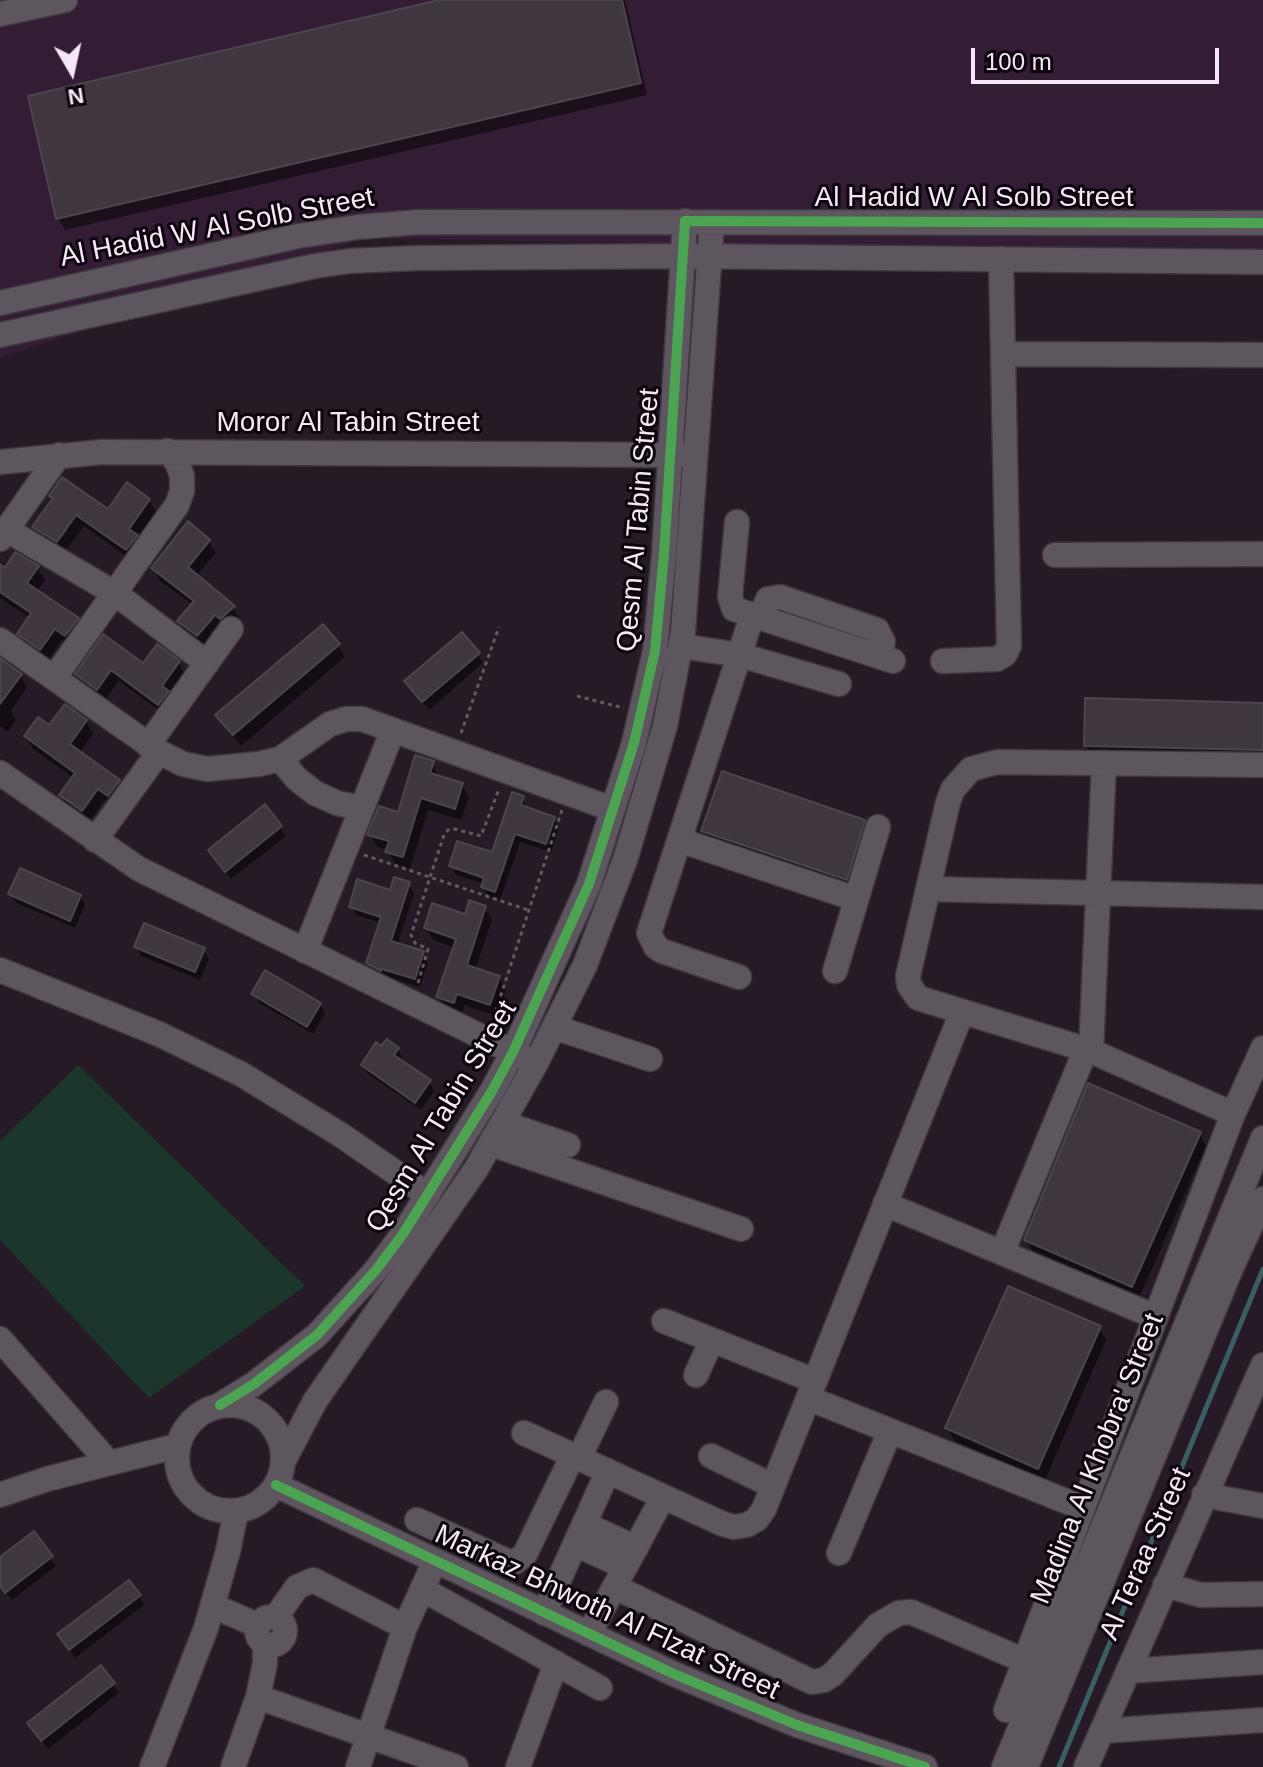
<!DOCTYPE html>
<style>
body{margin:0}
#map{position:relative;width:1263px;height:1767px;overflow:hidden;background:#251a25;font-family:Helvetica,sans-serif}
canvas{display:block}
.north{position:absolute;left:32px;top:32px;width:80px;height:80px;-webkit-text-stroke:6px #0d050d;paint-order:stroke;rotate:171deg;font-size:22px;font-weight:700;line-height:32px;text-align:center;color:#f5e7f5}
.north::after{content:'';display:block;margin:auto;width:28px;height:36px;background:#f5e7f5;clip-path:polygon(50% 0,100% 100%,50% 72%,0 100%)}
.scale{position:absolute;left:971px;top:48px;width:248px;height:36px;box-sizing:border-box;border:4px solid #f5e7f5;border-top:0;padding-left:10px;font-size:24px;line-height:28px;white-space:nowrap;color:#f5e7f5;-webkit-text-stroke:6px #0d050d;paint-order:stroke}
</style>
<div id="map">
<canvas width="1263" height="1767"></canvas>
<div class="north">N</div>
<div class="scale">100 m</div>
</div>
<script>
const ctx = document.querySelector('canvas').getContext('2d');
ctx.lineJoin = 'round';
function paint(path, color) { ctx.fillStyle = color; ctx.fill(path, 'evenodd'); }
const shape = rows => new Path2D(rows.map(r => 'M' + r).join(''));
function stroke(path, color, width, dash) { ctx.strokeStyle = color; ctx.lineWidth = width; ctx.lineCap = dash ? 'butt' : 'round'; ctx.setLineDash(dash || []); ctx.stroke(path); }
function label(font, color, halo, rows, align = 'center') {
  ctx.font = font + ' Helvetica,sans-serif'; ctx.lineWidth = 6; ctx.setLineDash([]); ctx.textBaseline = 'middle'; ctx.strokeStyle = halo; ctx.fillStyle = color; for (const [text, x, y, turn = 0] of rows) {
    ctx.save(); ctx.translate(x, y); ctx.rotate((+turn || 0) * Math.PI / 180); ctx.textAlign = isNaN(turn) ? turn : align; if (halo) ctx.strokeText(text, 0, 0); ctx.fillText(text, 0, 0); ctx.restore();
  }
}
const built = shape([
 [0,0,1263,0,1263,254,365,238,0,358]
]);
const green = shape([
 [78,1065,305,1286,149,1398,0,1240,0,1141]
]);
const shadow = shape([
 [448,0,625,0,647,95,65,230,58,218],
 [51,496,109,512,149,500,156,512,137,538,143,548,134,562,84,526,64,553,42,540,35,528,54,500],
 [208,541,216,553,196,576,233,607,240,619,204,647,186,634,179,621,193,605,160,581,153,568],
 [0,566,6,570,37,568,45,580,36,592,77,619,84,631,73,647,62,640,48,661,26,646,19,634,30,618,0,598],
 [104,637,143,666,178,662,185,675,166,716,119,681,104,701,84,687,77,675],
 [338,645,345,657,241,746,218,716],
 [478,654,483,663,429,710,407,682],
 [0,662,20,675,27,687,11,711,16,720,8,732,0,726],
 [1263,705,1263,763,1093,757,1086,745],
 [86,721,93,734,79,753,118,781,125,794,115,807,105,800,89,822,68,808,61,796,74,778,33,749,26,737,50,728],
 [432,763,439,778,462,785,469,797,461,820,428,810,410,869,395,864,388,850,377,847,370,834,399,814],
 [523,798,527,810,554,819,559,828,551,852,520,842,500,900,488,896,483,887,484,884,456,875,451,866,493,855],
 [265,807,286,836,231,879,215,859],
 [864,821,871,834,853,891,710,844,703,831],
 [408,884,414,893,397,945,422,953,428,962,420,987,387,977,386,978,373,972,368,963,381,923,356,915,351,906],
 [11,894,80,896,85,905,75,928,16,903],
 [485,908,492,920,475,970,499,978,506,990,497,1016,464,1005,461,1015,446,1010,439,997,455,948,433,940,426,928],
 [136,947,203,950,209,959,200,980,141,956],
 [254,994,320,1004,325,1013,313,1034,259,1003],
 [398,1049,403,1058,401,1062,429,1082,434,1091,421,1110,368,1074,363,1065],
 [1199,1133,1206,1146,1139,1298,1033,1252,1026,1240],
 [1099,1327,1106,1340,1045,1480,955,1441,947,1428],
 [33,1534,56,1566,12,1600,0,1585,0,1560],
 [139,1596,144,1605,75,1658,65,1644],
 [100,1668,119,1693,48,1749,35,1732]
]);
const stream = shape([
 [1059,1767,1263,1269]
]);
const building = shape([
 [439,0,622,0,641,83,56,219,28,96,439,0],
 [62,477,108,509,127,482,150,499,129,529,138,535,126,550,76,515,57,542,32,527,53,498,49,496,62,477],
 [188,521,210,540,188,567,235,606,220,619,215,615,197,636,177,621,194,601,151,568,188,521],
 [15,552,39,566,27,583,79,618,65,636,55,629,40,650,17,634,31,613,0,592,0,564,5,568,15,552],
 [323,624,340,644,233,735,215,715,323,624],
 [462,632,480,653,422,702,404,681,462,632],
 [103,634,143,663,157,644,180,661,162,686,169,691,158,705,111,670,97,690,75,674,103,634],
 [0,658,22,674,0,704,0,658],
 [1085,698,1263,703,1263,750,1084,746,1085,698],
 [65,704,87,720,70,744,120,780,108,796,98,789,82,811,59,795,75,773,24,736,38,717,49,725,65,704],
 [415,755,434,761,430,773,463,783,455,809,421,798,403,857,385,852,389,841,367,835,379,806,398,812,415,755],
 [722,771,865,820,847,880,701,831,722,771],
 [512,792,524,796,521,805,555,817,546,844,515,834,495,892,481,887,484,878,449,866,457,841,492,852,512,792],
 [265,804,282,826,225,872,208,850,265,804],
 [20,868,81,895,70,921,8,894,20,868],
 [394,877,410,882,391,941,424,951,415,979,382,969,381,971,366,963,381,917,349,907,357,879,390,890,394,877],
 [469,900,486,906,467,965,500,976,490,1005,457,994,454,1003,436,997,456,939,424,928,432,903,465,914,469,900],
 [144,923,205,948,195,972,134,947,144,923],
 [265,970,321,1003,307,1027,251,994,265,970],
 [387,1039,399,1048,394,1055,431,1080,415,1103,361,1065,376,1042,381,1046,387,1039],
 [1088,1083,1201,1132,1132,1287,1024,1240,1088,1083],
 [1008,1286,1101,1326,1038,1469,945,1428,1008,1286],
 [34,1531,53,1556,5,1593,0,1586,0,1557,34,1531],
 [129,1580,141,1595,69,1650,57,1634,129,1580],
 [101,1665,115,1683,41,1741,27,1723,101,1665]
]);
const path = shape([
 [577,696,624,708],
 [461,733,499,627],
 [364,855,528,910],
 [418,983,428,949,415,943,411,935,444,835,448,830,455,829,481,836,499,789],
 [493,1019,562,810]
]);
const minor = shape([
 [0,14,65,0],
 [0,303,298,236,358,227,419,222,1263,223],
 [0,335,315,266,349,261,418,258,682,256,1263,262],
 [1004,354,1263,355],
 [0,462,102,452,686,455],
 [737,522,730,597,734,609,893,661],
 [7,530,116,594,207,663],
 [0,539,59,455],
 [1055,555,1263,554],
 [760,618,768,599,780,597,877,630,883,642,879,656],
 [0,640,159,752,183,764,207,769,259,764,280,759,330,724,346,719,362,719,612,809],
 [681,646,740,655,839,684],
 [943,661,997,659,1005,654,1009,646,1001,259],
 [54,678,177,505,182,491,182,476,177,462,167,451],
 [148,745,231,629],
 [280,759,297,779,315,793,337,803,361,808],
 [0,773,139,869,527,1059],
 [95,840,159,752],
 [679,840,856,899],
 [928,889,1263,897],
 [305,951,393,730],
 [0,970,159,1034,241,1074,341,1135,428,1195],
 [835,971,878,827],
 [739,977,662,951,656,947,649,933,752,616],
 [554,1027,650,1059],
 [1091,1051,1104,763],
 [1233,1114,1091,1051,918,998,909,985,908,976,948,802,953,789,971,769,997,762,1263,765],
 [503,1123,568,1145],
 [491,1144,741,1229],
 [885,1204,1156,1317],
 [1002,1253,1086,1049],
 [664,1321,815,1381],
 [0,1339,109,1463],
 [696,1375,712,1340],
 [808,1398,1083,1508],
 '177 1458a53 53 0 1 1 106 0a53 53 0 1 1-106 0Z',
 [220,1405,254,1384,317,1335,376,1270,403,1234,492,1091,513,1052,589,884,634,743,655,651,664,554,685,221],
 [524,1433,723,1524,734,1527,747,1525,757,1519,764,1509,962,1012],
 [711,1456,773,1486],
 [579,1458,606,1402],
 [284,1460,315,1401,476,1169,536,1063,585,965,625,860,665,726,683,632,712,222],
 [276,1485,674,1674,797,1725,925,1767],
 [0,1495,47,1479,177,1446],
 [1204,1495,1263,1506],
 [417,1520,509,1562,515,1562,525,1554,573,1455],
 [584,1524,636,1548],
 [575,1544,625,1567],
 [839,1553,890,1431],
 [1165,1585,1201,1595,1263,1594],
 [615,1587,812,1682,824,1680,833,1674,878,1625,899,1613,911,1612,1025,1661],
 [422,1589,600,1688],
 [213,1606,257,1625],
 [544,1613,608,1471],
 '257 1631a14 14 0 1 1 28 0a14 14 0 1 1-28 0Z',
 [276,1617,297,1587,313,1580,405,1627],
 [589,1634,663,1497],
 [1128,1671,1263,1662],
 [258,1697,456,1767],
 [1006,1710,1233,1114,1263,1048],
 [1102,1731,1263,1720],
 [152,1767,206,1628,228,1551,236,1512],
 [233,1767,258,1697,265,1663,265,1644],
 [358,1767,405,1627,435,1561],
 [518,1767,556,1663],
 [1004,1767,1263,1138],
 [1026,1767,1232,1266,1263,1199],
 [1086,1767,1263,1365]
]);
const cycleway = shape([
 [220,1405,254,1384,317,1335,376,1270,403,1234,492,1091,513,1052,589,884,634,743,655,651,664,554,685,221,1263,223],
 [276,1485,674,1674,797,1725,925,1767]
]);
const streetNames = [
 ["Al Hadid W Al Solb Street",974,198],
 ["Al Hadid W Al Solb Street",217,228,-11],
 ["Moror Al Tabin Street",348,423],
 ["Qesm Al Tabin Street",639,520,-85],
 ["Qesm Al Tabin Street",442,1117,-59],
 ["Madina Al Khobra' Street",1098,1459,-68],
 ["Al Teraa Street",1146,1554,-66],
 ["Markaz Bhwoth Al Flzat Street",607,1613,25]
];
paint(built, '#331d35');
paint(green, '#1b372c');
paint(shadow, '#0007');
stroke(stream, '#395f62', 5);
paint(building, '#3f3640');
stroke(building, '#4c444e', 2);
stroke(minor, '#403740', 27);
stroke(path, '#615a61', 3, [4, 4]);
stroke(minor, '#5e565e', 24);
stroke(cycleway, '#4ca352', 10);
label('28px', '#f5e7f5', '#0d050d', streetNames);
</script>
